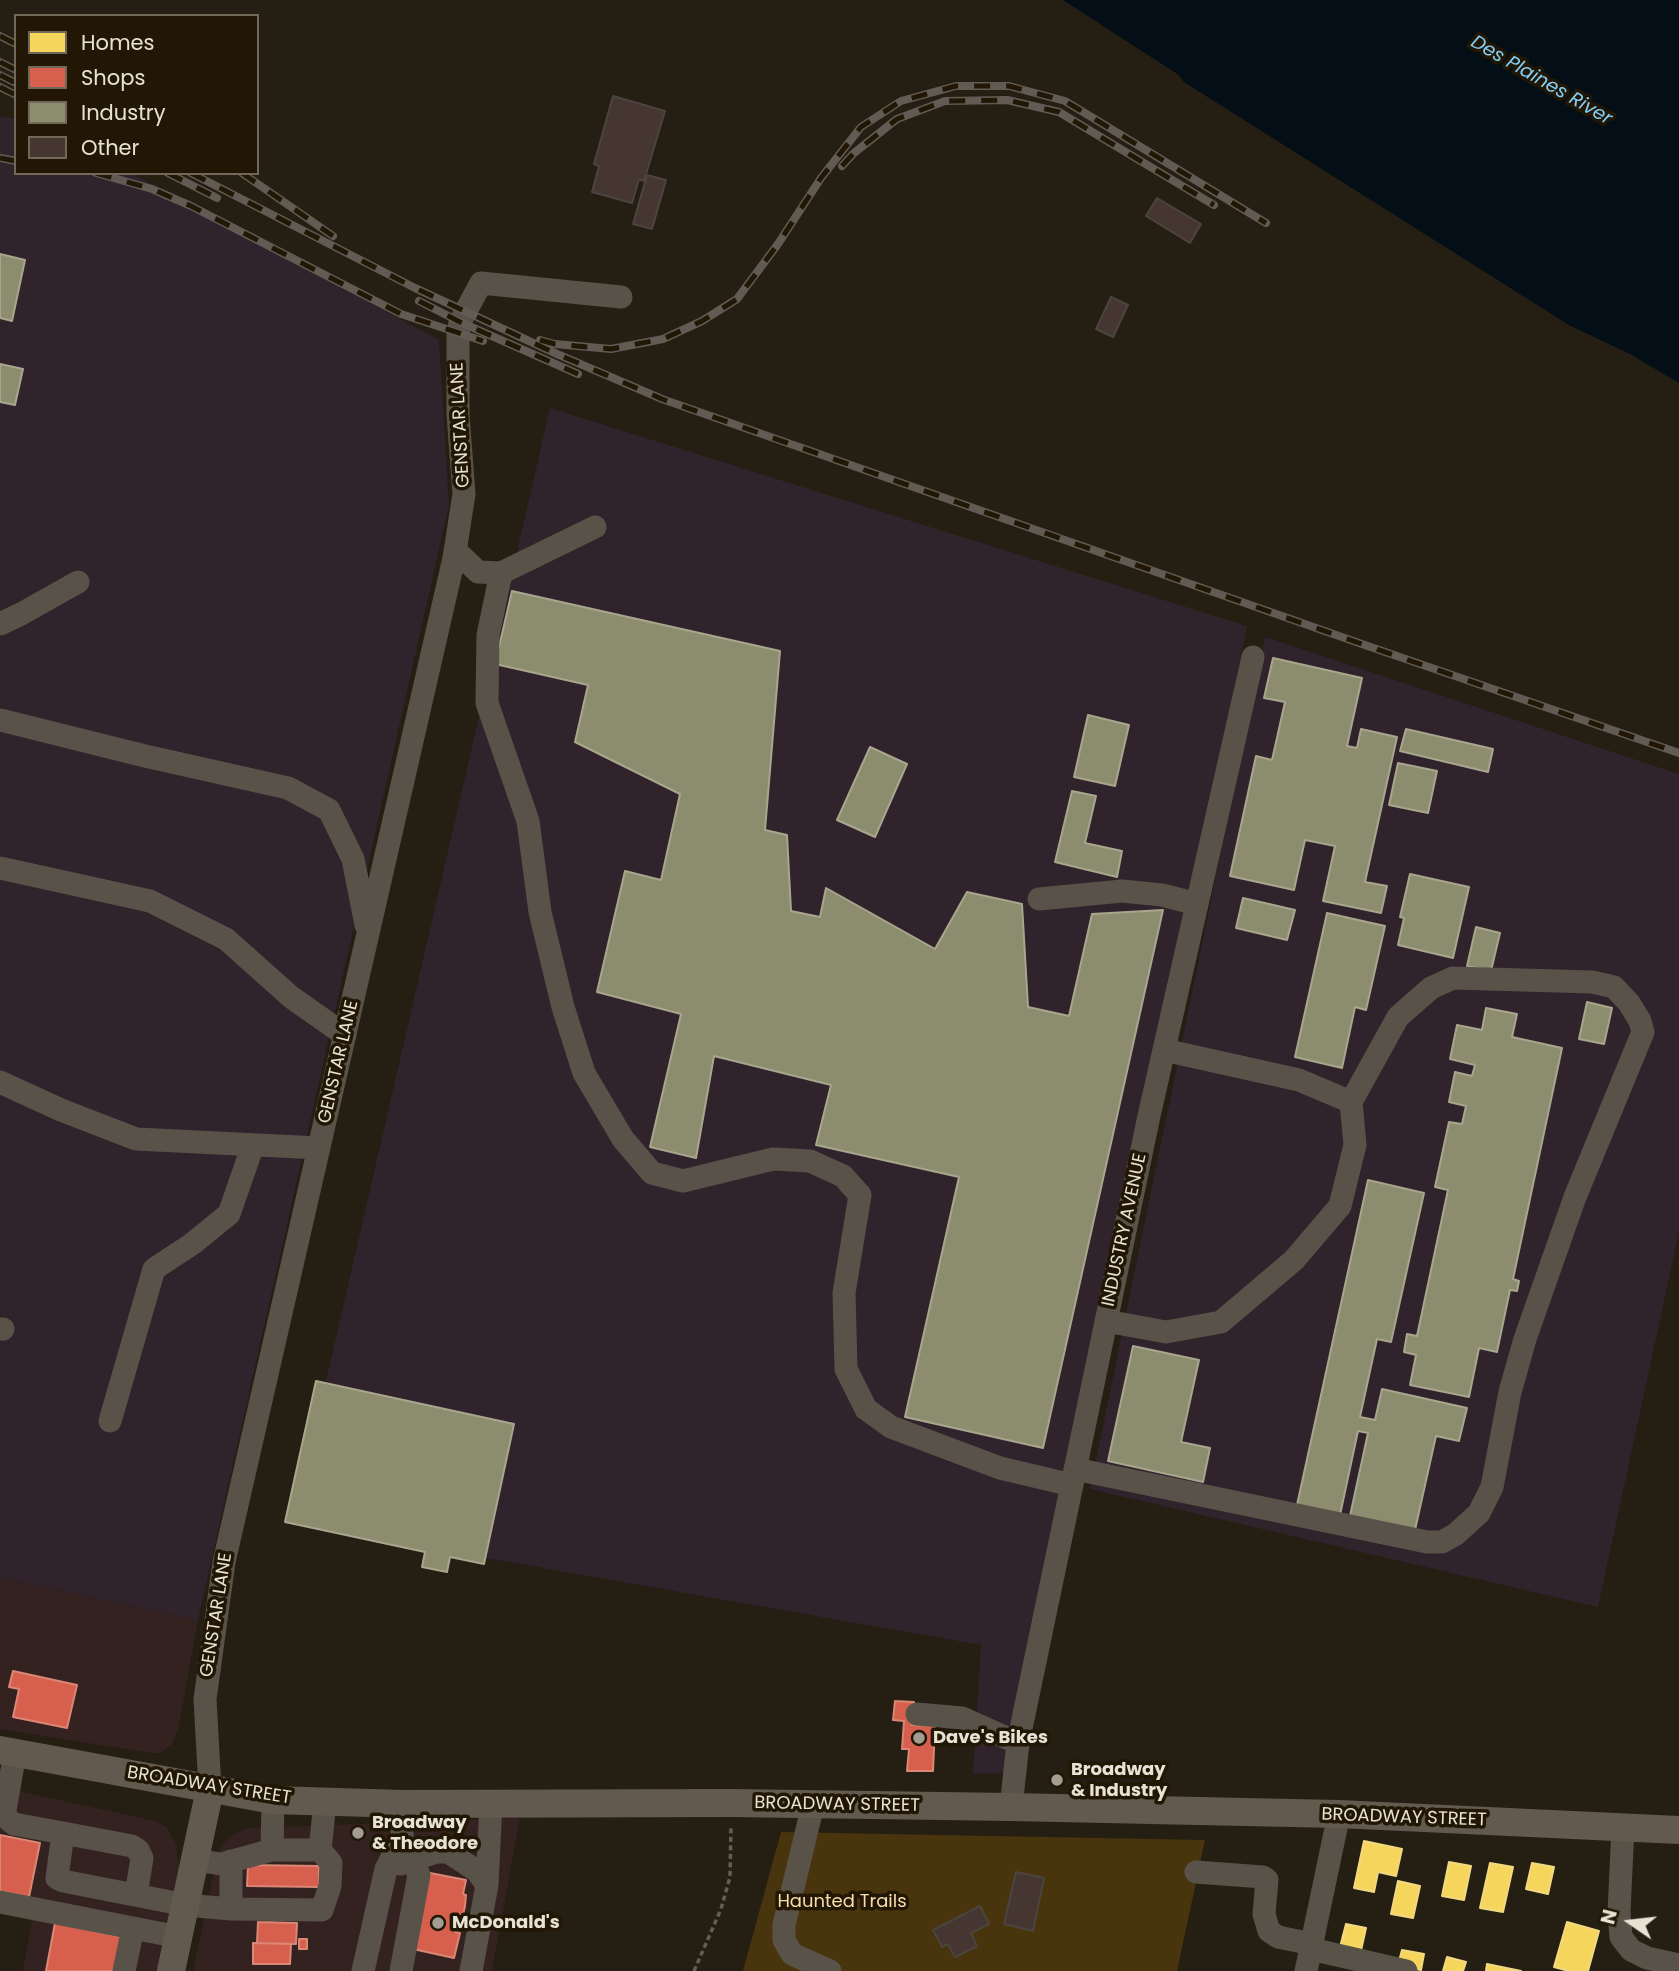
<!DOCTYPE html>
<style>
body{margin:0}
#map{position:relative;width:1679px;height:1971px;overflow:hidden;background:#241e13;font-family:Poppins,sans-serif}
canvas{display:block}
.legend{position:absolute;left:14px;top:14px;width:245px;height:161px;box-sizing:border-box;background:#211704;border:2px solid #716858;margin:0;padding:9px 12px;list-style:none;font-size:21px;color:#e8e2d5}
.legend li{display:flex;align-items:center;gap:14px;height:35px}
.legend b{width:35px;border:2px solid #716858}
.north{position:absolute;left:1595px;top:1887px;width:70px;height:70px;-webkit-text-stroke:5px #211704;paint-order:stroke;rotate:284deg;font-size:19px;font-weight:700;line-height:28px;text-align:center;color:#e8e2d5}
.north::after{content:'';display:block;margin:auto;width:24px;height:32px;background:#e8e2d5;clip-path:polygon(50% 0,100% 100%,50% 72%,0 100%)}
</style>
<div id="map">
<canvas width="1679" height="1971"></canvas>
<ul class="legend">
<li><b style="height:19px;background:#f6d55c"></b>Homes</li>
<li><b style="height:19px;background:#d6604d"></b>Shops</li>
<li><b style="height:19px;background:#8c8c6e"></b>Industry</li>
<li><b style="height:19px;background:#463632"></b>Other</li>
</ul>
<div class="north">N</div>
</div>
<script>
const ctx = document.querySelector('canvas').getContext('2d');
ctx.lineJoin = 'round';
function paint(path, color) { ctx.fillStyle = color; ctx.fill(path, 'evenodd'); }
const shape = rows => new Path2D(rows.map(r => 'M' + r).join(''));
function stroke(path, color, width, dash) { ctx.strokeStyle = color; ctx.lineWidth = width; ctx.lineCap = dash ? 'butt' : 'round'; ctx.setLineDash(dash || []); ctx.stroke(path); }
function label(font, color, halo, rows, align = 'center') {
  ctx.font = font + ' Poppins,sans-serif'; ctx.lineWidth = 7; ctx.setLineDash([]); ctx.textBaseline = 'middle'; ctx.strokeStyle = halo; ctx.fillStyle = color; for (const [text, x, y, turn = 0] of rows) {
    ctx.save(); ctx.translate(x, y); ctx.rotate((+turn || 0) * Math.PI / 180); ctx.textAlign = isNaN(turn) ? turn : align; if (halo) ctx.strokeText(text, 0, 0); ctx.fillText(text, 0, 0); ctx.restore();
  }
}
const commercial = shape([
 [0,1578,198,1620,178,1730,171,1745,160,1753,151,1753,0,1729],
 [0,1778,23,1792,137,1817,155,1821,166,1827,175,1842,179,1865,178,1884,159,1971,23,1971,33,1913,0,1906],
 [520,1818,492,1971,193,1971,217,1856,224,1843,234,1834,248,1828]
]);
const industrial = shape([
 [0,116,16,119,16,173,131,173,439,340,449,505,198,1620,0,1578],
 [550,408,1247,626,1015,1773,973,1774,981,1645,293,1524],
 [1265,637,1679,774,1679,1232,1598,1607,1090,1489]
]);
const green = shape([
 [781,1832,1205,1840,1177,1971,743,1971]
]);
const water = shape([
 [1063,0,1679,0,1679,383,1630,354,1569,325,1184,82,1179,75]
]);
const homes = shape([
 [1364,1841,1402,1849,1396,1876,1378,1872,1374,1892,1354,1888,1364,1841],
 [1449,1862,1471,1866,1464,1900,1442,1896,1449,1862],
 [1490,1863,1513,1867,1503,1912,1480,1908,1490,1863],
 [1532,1863,1554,1867,1548,1894,1526,1889,1532,1863],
 [1398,1881,1420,1886,1413,1918,1391,1914,1398,1881],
 [1567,1922,1599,1931,1588,1971,1569,1971,1554,1967,1567,1922],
 [1346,1924,1366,1928,1360,1955,1339,1951,1346,1924],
 [1402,1950,1424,1954,1421,1970,1398,1965,1402,1950],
 [1447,1957,1466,1962,1463,1971,1443,1971,1447,1957],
 [1487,1964,1521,1971,1486,1971,1487,1964]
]);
const shops = shape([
 [13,1671,77,1685,67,1728,13,1717,19,1689,9,1687,13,1671],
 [895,1701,914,1702,912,1725,935,1726,933,1771,907,1771,909,1749,902,1749,904,1721,893,1720,895,1701],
 [0,1835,40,1843,29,1897,0,1891,0,1835],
 [248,1865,319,1866,319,1887,247,1886,248,1865],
 [430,1873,466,1880,463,1894,466,1895,465,1906,463,1915,459,1914,455,1932,460,1933,454,1958,413,1949,430,1873],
 [258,1922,297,1923,296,1944,257,1943,258,1922],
 [55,1923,122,1937,115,1971,46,1971,55,1923],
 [299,1939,307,1939,307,1949,299,1949,299,1939],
 [253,1943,291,1944,290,1964,253,1964,253,1943]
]);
const industry = shape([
 [0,254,25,260,12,321,0,318,0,254],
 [0,364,23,369,15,405,0,402,0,364],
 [512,591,780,651,765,830,787,835,791,911,820,917,826,888,935,949,967,892,1022,904,1028,1007,1069,1016,1092,914,1163,910,1043,1448,905,1417,959,1177,816,1145,831,1085,714,1056,696,1158,650,1147,681,1014,597,992,625,871,661,880,680,794,575,742,588,685,495,664,512,591],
 [1273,658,1362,678,1347,746,1357,748,1361,729,1397,737,1365,882,1387,886,1381,913,1323,901,1335,846,1305,840,1294,890,1230,876,1256,756,1272,760,1285,702,1264,698,1273,658],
 [1088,715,1129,725,1115,786,1074,777,1088,715],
 [1406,729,1493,749,1488,772,1400,751,1406,729],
 [870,747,907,764,875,837,837,820,870,747],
 [1398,763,1437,771,1428,813,1389,805,1398,763],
 [1072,791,1096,796,1085,843,1122,851,1117,877,1055,862,1072,791],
 [1410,874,1469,887,1453,958,1398,945,1404,918,1400,917,1410,874],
 [1243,898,1295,910,1287,940,1236,928,1243,898],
 [1327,913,1385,926,1366,1010,1355,1007,1342,1068,1295,1057,1327,913],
 [1476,927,1500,933,1491,971,1467,966,1476,927],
 [1587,1002,1612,1008,1604,1044,1579,1039,1587,1002],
 [1486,1008,1517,1014,1512,1037,1562,1048,1513,1279,1519,1281,1517,1291,1510,1290,1497,1352,1479,1348,1469,1397,1410,1385,1416,1355,1404,1352,1407,1334,1417,1336,1448,1190,1435,1187,1449,1122,1462,1124,1466,1106,1449,1102,1455,1072,1472,1076,1475,1065,1450,1059,1457,1025,1482,1030,1486,1008],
 [1368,1180,1424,1193,1391,1342,1377,1339,1360,1417,1375,1420,1382,1389,1467,1408,1459,1441,1436,1436,1415,1530,1350,1516,1368,1433,1358,1431,1340,1515,1297,1505,1368,1180],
 [1133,1346,1199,1360,1181,1442,1210,1448,1203,1482,1108,1461,1133,1346],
 [316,1381,514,1424,484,1564,450,1557,447,1572,422,1567,425,1552,285,1522,316,1381]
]);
const building = shape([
 [613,96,665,111,644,181,639,179,632,203,592,192,599,166,594,164,613,96],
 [647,175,666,180,652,229,633,224,647,175],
 [1157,198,1201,224,1190,243,1146,216,1157,198],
 [1111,297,1128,305,1113,337,1096,329,1111,297],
 [1016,1872,1044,1878,1033,1931,1004,1924,1016,1872],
 [980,1906,989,1924,971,1933,977,1946,955,1957,948,1944,942,1947,933,1930,980,1906]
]);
const path = shape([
 [694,1971,721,1909,730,1877,731,1826]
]);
const minor = shape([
 [455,550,478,572,501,573,595,527],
 [501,573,488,635,487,703,528,821,540,912,563,1007,584,1073,623,1139,652,1173,683,1181,773,1159,810,1161,843,1176,860,1195,844,1293,846,1369,866,1409,891,1427,1000,1468,1072,1485],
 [0,624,21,614,78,582],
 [0,720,145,756,288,788,329,810,353,859,366,925],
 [0,868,150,901,226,939,291,997,345,1035],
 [1039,899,1122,891,1162,895,1197,904],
 [0,1082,61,1110,136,1139,319,1148],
 [1106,1321,1166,1332,1221,1322,1294,1260,1340,1206,1355,1145,1351,1102,1299,1080,1164,1050],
 [0,1329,3,1329],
 [110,1421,154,1269,192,1244,229,1214,253,1145],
 [1075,1469,1427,1542,1442,1542,1456,1534,1479,1513,1492,1487,1510,1392,1525,1339,1575,1197,1643,1032,1640,1021,1629,1003,1614,987,1592,982,1453,978,1431,988,1398,1017,1351,1102],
 [917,1714,962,1718,1018,1743],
 [15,1753,4,1816,14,1824,63,1833,57,1878,63,1881,186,1905,231,1909,322,1910,330,1886,331,1863,320,1850,325,1802],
 [210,1789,205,1699,224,1562,454,558,464,494,458,415,458,334,460,322,481,283,621,297],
 [813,1805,784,1925,784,1940,792,1954,830,1971],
 [1011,1807,1018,1743,1149,1116,1253,657],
 [1623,1827,1619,1912,1621,1937,1631,1950,1647,1958,1679,1965],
 [63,1833,132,1846,138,1850,142,1858,136,1895],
 [272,1850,320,1850],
 [195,1860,221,1864,272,1850,273,1800],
 [231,1861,231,1909],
 [400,1864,436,1852,448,1852,477,1871,487,1885],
 [1196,1872,1263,1877,1267,1880,1264,1914,1269,1931,1278,1937,1312,1944],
 [0,1902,179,1937],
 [1311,1949,1406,1971],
 [124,1971,133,1928],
 [363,1971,386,1869,402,1838,402,1804],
 [401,1971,419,1875,402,1838],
 [471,1971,487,1885,491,1803],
 [1306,1971,1339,1814]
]);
const major = shape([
 [0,1750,273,1800,402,1804,731,1803,1011,1807,1339,1814,1679,1830],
 [171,1971,210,1789]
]);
const rail = shape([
 [0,36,16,44],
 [0,62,16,70],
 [0,75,16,83],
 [0,87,16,95],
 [0,158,16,161],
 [842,166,854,153,897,119,945,101,1007,100,1059,112,1214,205],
 [96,173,152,189,191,206,401,314,483,341],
 [168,173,217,198],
 [191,173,415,288,557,354,662,399,1359,643,1679,753],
 [242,173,333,236],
 [419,301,460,322,578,374],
 [540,340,555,344,611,349,663,339,702,321,737,299,778,244,821,178,861,127,901,101,956,86,1009,86,1065,101,1266,223]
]);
const markers = [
 [919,1738,7,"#a39d91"],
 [1057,1780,7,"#a39d91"],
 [358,1833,7,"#a39d91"],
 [438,1923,7,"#a39d91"]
];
const streetNames = [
 ["GENSTAR LANE",461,425,-93],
 ["GENSTAR LANE",339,1062,-77],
 ["INDUSTRY AVENUE",1125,1230,-78],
 ["GENSTAR LANE",217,1615,-81],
 ["BROADWAY STREET",209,1786,9],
 ["BROADWAY STREET",837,1805,1],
 ["BROADWAY STREET",1404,1818,2]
];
const poiNames = [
 ["Dave's Bikes",933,1738],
 ["Broadway",1071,1770],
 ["& Industry",1071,1791],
 ["Broadway",372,1823],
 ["& Theodore",372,1844],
 ["McDonald's",452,1923]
];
const parkNames = [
 ["Haunted Trails",842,1902]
];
const waterNames = [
 ["Des Plaines River",1541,81,30]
];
paint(commercial, '#342221');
paint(industrial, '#30232c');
paint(green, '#48350d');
paint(water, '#030e17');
paint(homes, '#f6d55c');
stroke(homes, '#f2d980', 2);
paint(shops, '#d6604d');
stroke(shops, '#db8776', 2);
paint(industry, '#8c8c6e');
stroke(industry, '#a8a68d', 2);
paint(building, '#463632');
stroke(building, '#4c443f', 2);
stroke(path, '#625d55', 3.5, [5, 3.5]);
stroke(minor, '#595249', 23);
stroke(major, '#635a4f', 28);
stroke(rail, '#615b54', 8);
stroke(rail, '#211704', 5, [16]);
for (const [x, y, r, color] of markers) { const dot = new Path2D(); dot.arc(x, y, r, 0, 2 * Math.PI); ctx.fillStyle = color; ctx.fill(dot); stroke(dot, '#211704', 2.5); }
label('18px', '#e8e2d5', '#211704', streetNames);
label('bold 18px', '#e8e2d5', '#211704', poiNames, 'left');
label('18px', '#f9ddaa', '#211704', parkNames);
label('italic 19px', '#82d0fa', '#211704', waterNames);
</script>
